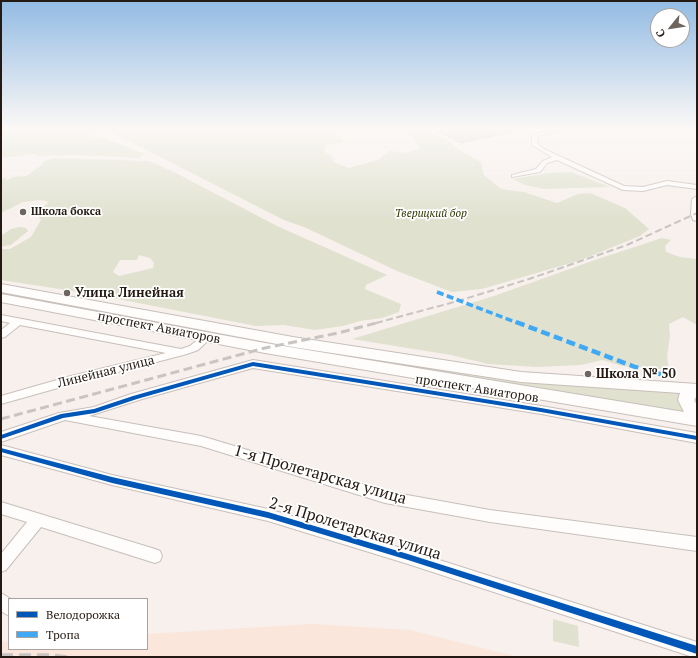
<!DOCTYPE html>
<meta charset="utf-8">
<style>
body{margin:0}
#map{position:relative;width:698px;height:658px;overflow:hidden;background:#f7f0ec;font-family:"PT Serif",serif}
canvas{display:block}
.frame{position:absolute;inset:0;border:2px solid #251a13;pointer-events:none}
.legend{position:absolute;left:8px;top:598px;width:140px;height:52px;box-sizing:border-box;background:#fff;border:1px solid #a8a3a1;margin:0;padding:5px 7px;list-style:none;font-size:12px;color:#251a13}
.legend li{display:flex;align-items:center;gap:8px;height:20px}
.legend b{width:20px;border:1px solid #a8a3a1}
.north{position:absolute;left:650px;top:8px;width:40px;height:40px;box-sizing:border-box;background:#fff;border:1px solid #a8a3a1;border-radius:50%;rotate:240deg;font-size:11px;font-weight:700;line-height:16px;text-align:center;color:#251a13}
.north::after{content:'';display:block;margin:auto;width:14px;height:18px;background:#6e655f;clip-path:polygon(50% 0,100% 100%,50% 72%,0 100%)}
</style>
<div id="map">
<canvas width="698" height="658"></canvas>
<div class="frame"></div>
<ul class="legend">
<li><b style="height:5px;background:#0057b8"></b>Велодорожка</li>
<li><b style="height:5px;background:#3fa9f5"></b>Тропа</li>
</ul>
<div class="north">С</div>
</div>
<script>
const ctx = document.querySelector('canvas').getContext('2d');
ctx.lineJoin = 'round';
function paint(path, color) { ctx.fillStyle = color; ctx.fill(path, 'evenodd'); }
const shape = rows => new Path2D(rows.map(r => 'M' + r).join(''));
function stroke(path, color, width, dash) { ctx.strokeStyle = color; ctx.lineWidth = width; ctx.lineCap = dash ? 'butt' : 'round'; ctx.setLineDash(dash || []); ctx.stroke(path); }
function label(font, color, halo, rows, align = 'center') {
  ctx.font = font + ' "PT Serif",serif'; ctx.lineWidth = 3.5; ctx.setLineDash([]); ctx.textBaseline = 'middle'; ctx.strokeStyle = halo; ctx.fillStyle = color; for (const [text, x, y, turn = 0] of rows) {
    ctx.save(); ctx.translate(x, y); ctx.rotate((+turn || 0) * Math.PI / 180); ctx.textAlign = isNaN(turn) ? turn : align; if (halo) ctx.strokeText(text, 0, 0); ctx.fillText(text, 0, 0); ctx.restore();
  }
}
const built = shape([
 [312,624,410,630,519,657,1,657,1,642,9,641,9,649,147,649,147,634]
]);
const green = shape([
 [1,128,89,128,97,132,87,137,100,136,145,154,138,158,79,155,35,156,38,155,33,154,1,158],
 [103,128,362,128,342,129,330,132,340,136,345,142,326,145,324,152,331,155,334,162,349,168,380,159,389,151,404,153,421,149,411,135,397,130,383,128,425,128,430,133,445,138,458,149,481,162,484,175,501,189,524,192,557,203,578,194,590,193,625,208,649,229,640,236,581,260,482,289,452,292,397,271,304,227,284,220],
 [54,158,149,161,174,172,277,226,387,275,366,285,365,289,401,304,399,312,382,318,360,321,343,326,315,330,284,325,256,326,92,294,1,280,1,249,10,249,31,237,41,220,36,213,49,202,41,200,23,202,1,213,1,179,7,177,5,181,13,177,26,176,42,165,44,161],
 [139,255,150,258,154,263,153,268,119,276,113,272,120,260,137,260],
 [571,172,610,187,544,189,525,185,513,179,549,173],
 [19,227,26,228,28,231,11,245,1,247,1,236,11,229],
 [662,238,671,240,665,246,666,252,680,257,697,259,697,325,683,317,669,324,670,336,667,357,669,370,622,366,602,360,581,365,537,367,488,364,451,355,352,339,494,296,595,260],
 [287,345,514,382,685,392,692,415,278,348],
 [553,619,578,626,579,647,553,641]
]);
const building = shape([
 [450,128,515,128,515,131,461,143,438,131,450,128]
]);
const minor = shape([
 [557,128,569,128,538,136,537,143,544,149,624,186,643,187,667,181,697,185,697,189,667,185,643,191,623,190,557,160,547,163,540,172,512,177,512,175,536,169,543,161,552,157,532,145,532,135,557,128],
 [1,315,181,349,190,346,203,335,207,334,212,337,198,350,187,354,72,384,1,404,1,396,71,376,166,353,20,325,5,337,1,338,1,330,10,323,1,321,1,315],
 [253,360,541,406,697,433,697,443,541,414,253,368,139,400,89,416,201,436,385,491,490,510,697,537,697,551,490,522,385,503,201,446,65,420,1,442,1,432,59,413,94,407,131,394,253,360],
 [1,445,112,475,268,509,408,550,697,642,697,657,693,657,408,564,268,521,112,485,1,455,1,445],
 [1,502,155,549,160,551,162,556,160,561,155,563,41,527,6,570,1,572,1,554,27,522,1,514,1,502],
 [1,593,11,599,9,599,9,616,1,611,1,593]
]);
const secondary = shape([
 [697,196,697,221,693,220,691,214,692,199,697,196],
 [1,284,293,337,521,372,697,384,697,396,694,400,697,405,697,426,265,353,1,302,1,294,265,343,684,412,678,400,680,393,521,382,293,347,1,292,1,284]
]);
const railFar2 = shape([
 [376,323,458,301,529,279,627,245,697,213]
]);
const railFar1 = shape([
 [1,419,265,348,338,333,380,322]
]);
const rail = shape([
 [1,655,50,655,67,657]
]);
const quietFar1 = shape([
 [437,292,518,323]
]);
const quiet = shape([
 [516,322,635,367,667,376]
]);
const cycleway = shape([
 [253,362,541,408,697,436,697,440,541,412,253,366,137,399,95,413,63,418,1,439,1,435,61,414,94,409,133,396,253,362],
 [1,448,112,477,268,512,408,554,697,646,697,654,408,560,268,518,112,483,1,452,1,448]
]);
const markers = [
 [23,212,4,"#6e655f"],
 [67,293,4,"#6e655f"],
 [588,374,4,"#6e655f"]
];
const farPoinames = [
 ["Школа бокса",31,212]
];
const farParknames = [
 ["Тверицкий бор",431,214]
];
const poiNames = [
 ["Улица Линейная",75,293],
 ["Школа № 50",596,374]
];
const streetNames = [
 ["проспект Авиаторов",159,328,11],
 ["Линейная улица",106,372,-14],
 ["проспект Авиаторов",477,389,9]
];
const nearStreetnames = [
 ["1-я Пролетарская улица",320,475,16],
 ["2-я Пролетарская улица",355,529,17]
];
paint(built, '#fae6da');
paint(green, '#e0e1cf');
paint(building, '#e1d5cf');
stroke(building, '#c5bcb7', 1);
stroke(minor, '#c8bfba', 2);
stroke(secondary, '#c8bfba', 2);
paint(minor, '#fefdfc');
paint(secondary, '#fefdfc');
stroke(railFar2, '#c7c4c2', 2, [7, 3.5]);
stroke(railFar1, '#c7c4c2', 3, [9, 4.5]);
stroke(rail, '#c7c4c2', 3.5, [12, 6]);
stroke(quietFar1, '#3fa9f5', 3.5, [7, 3.5]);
stroke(quiet, '#3fa9f5', 4.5, [9, 4.5]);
paint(cycleway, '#0057b8');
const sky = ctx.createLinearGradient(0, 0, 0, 220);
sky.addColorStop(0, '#92bbe3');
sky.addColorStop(0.58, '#fbf8f6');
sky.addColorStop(1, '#fbf8f600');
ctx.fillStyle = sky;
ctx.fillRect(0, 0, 698, 220);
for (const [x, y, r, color] of markers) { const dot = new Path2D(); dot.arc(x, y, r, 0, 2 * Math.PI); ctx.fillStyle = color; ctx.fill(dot); stroke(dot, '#fff', 1.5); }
label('bold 11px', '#251a13', '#fff', farPoinames, 'left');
label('italic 11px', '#2d3501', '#fff', farParknames);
label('bold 13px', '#251a13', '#fff', poiNames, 'left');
label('13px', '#251a13', '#fff', streetNames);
label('16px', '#251a13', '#fff', nearStreetnames);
</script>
